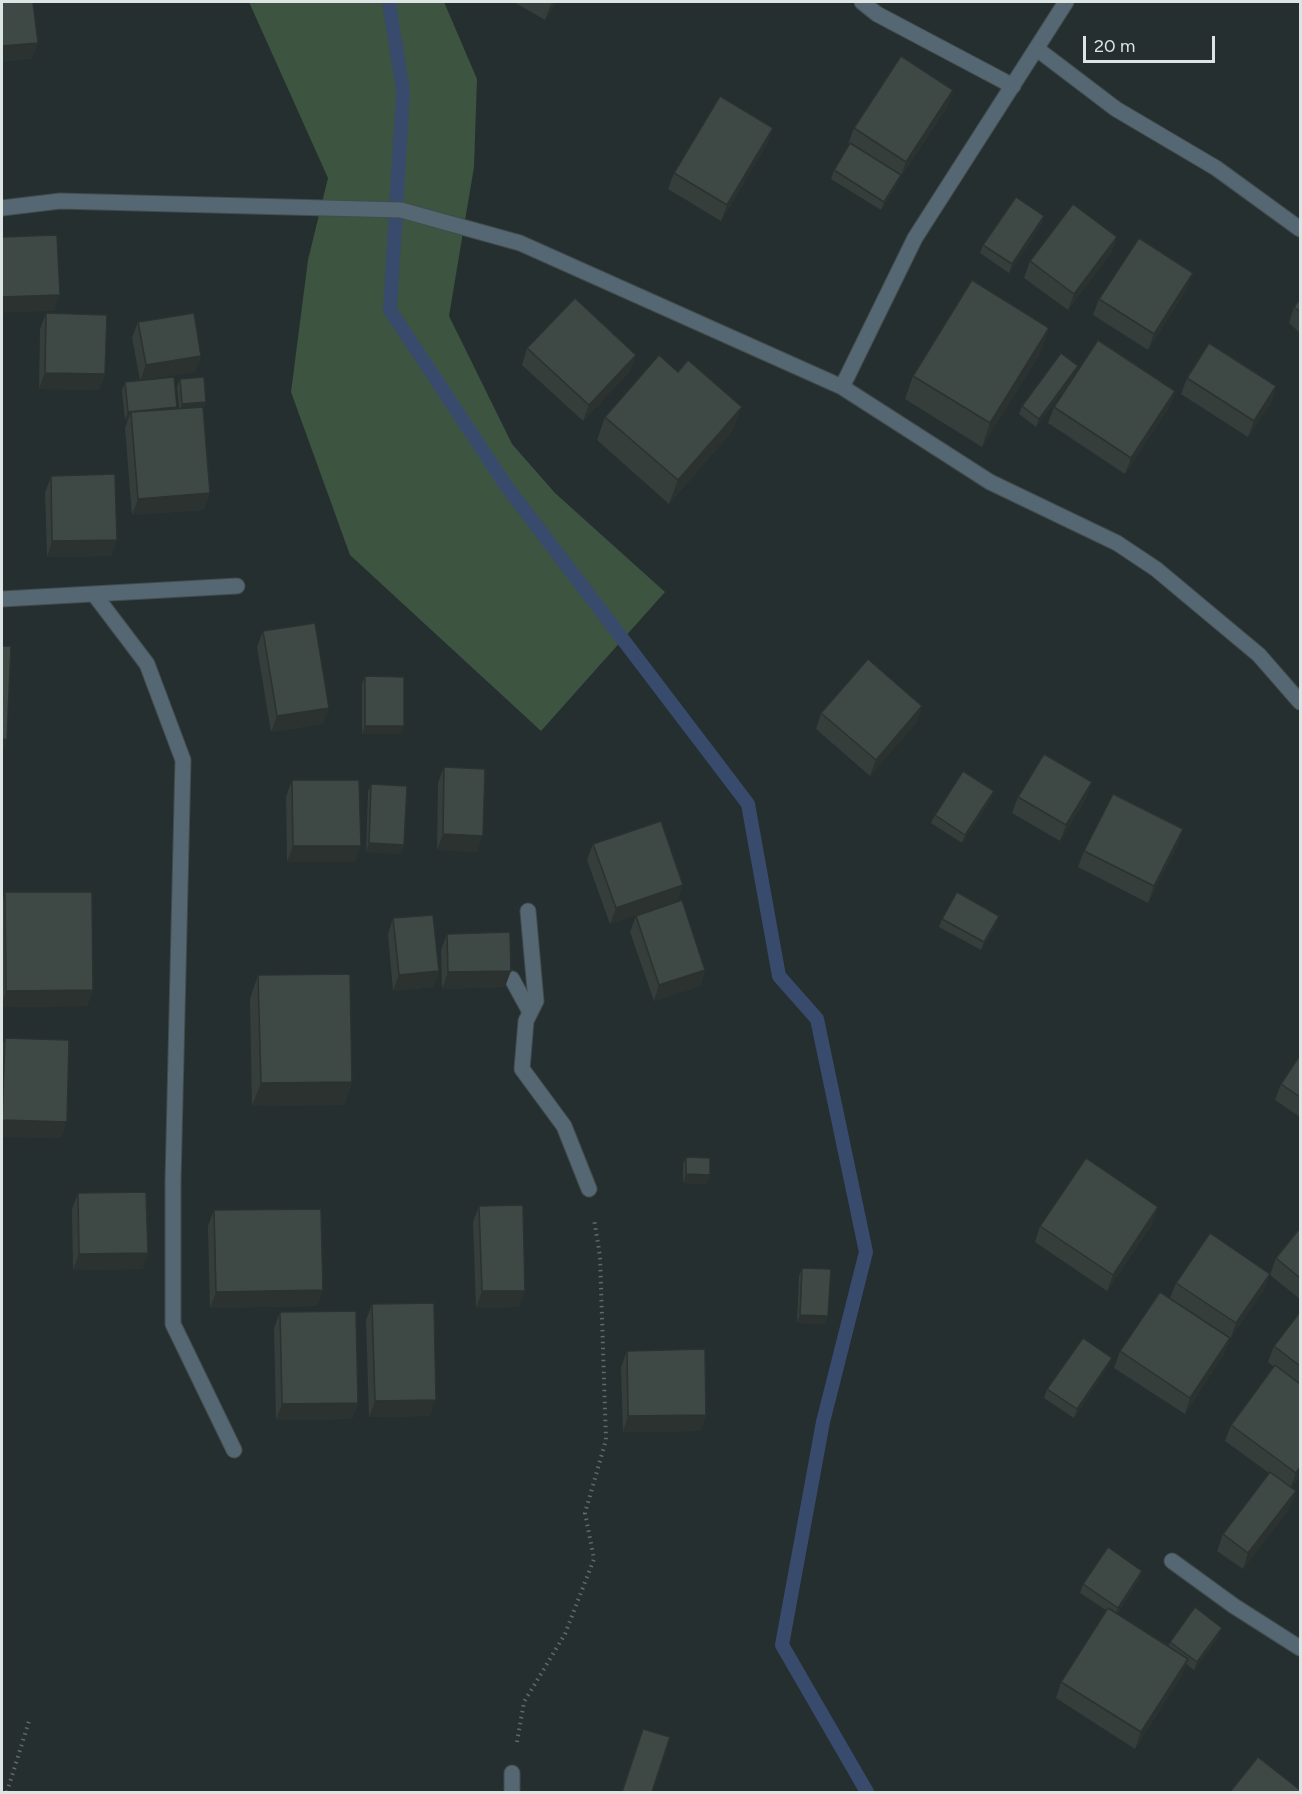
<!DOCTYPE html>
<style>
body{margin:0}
#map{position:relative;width:1302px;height:1794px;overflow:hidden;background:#252f30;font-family:Figtree,sans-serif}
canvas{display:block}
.frame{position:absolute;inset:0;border:3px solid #dde4e4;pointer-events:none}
.scale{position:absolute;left:1083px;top:36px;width:132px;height:27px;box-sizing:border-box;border:3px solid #dde4e4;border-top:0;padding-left:8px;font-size:18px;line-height:21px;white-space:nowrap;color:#dde4e4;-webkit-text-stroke:4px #252f30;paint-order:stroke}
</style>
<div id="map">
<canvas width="1302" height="1794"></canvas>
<div class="frame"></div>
<div class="scale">20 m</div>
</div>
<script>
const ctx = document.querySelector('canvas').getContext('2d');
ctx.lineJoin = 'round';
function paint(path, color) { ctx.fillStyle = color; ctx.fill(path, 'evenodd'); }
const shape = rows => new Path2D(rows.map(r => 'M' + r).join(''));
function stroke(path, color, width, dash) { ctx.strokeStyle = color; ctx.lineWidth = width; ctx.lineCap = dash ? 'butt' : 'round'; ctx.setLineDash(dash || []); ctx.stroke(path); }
const green = shape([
 [249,2,444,2,477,79,474,167,449,316,512,444,555,493,665,592,541,731,350,555,291,392,308,260,328,178]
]);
const stream = shape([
 [389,2,403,91,390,310,507,487,748,804,779,976,817,1019,866,1252,823,1422,782,1645,867,1792]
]);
const path = shape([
 [517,1742,524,1702,565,1634,594,1559,585,1513,606,1440,600,1256,594,1219],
 [7,1792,29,1721]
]);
const minor = shape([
 [862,2,877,14,1013,86],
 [1037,49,1116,109,1216,168,1300,229],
 [2,208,60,201,401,210,520,243,842,387,990,482,1117,543,1156,569,1259,655,1300,702],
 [842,387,915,238,1066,2],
 [94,594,147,664,183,760,173,1182,173,1324,234,1450],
 [2,599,237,586],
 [528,911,536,1001,526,1021,522,1069,564,1126,589,1189],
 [512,979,530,1012],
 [1172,1561,1234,1606,1300,1648],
 [512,1773,512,1792]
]);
const wall = shape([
 [514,2,557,2,545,20],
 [953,90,947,107,900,178,898,183,881,210,831,179,834,170,849,145,848,144,854,128],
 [773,128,767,144,721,221,668,189,674,173],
 [1044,216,1041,225,1009,273,980,253,983,245],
 [1117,237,1111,253,1068,310,1024,278,1030,261],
 [1187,289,1148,350,1093,315,1099,299],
 [1300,299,1300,333,1289,323,1294,307],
 [46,313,105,374,99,390,39,389,40,329],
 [138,322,201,356,195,372,149,379,176,409,179,408,177,387,180,379,203,411,204,510,132,515,125,428,128,420,125,420,122,390,125,382,140,380,132,338],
 [527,348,636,355,630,371,583,421,522,365],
 [1041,352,982,447,905,399,913,376],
 [1078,366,1075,375,1036,427,1019,414,1022,406],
 [1187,378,1276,386,1271,403,1248,437,1181,394],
 [1175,391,1169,407,1125,474,1048,423,1054,407],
 [605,417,733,430,669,504,597,440],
 [51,476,117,540,111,556,47,557,45,493],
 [263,631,323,724,271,732,257,647],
 [365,676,401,734,362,734,362,684],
 [922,706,916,723,870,776,816,729,821,713],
 [444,767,477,852,437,850,438,783],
 [292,780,355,862,287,862,286,797],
 [1092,782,1086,798,1060,841,1012,813,1018,797],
 [371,784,404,845,401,854,366,852,368,792],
 [991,799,962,843,931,823,935,815],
 [1183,829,1177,846,1148,903,1078,867,1084,851],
 [593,844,683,885,677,901,610,924,587,860],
 [5,892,93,990,87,1006,2,1007,2,903],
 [636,916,705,970,700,986,654,1001,630,932],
 [999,916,996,924,981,950,939,927,942,919],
 [393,918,439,971,433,987,393,991,388,934],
 [447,934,505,987,442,989,441,950],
 [258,975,352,1082,344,1105,252,1106,250,999],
 [5,1038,61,1138,2,1137,2,1046],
 [1300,1055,1300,1117,1275,1100,1281,1084],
 [686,1157,707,1184,683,1183,683,1165],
 [78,1193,148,1253,142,1269,73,1270,72,1209],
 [479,1206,525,1291,519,1307,476,1308,473,1222],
 [1158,1207,1152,1224,1107,1291,1035,1242,1040,1226],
 [214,1210,317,1306,210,1308,208,1226],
 [1300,1228,1300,1299,1270,1275,1276,1258],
 [802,1268,828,1316,825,1324,797,1323,799,1276],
 [1270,1274,1264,1290,1230,1339,1224,1354,1185,1414,1114,1368,1120,1351,1170,1298,1176,1283],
 [372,1304,430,1416,369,1417,366,1320],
 [280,1312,358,1403,352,1419,276,1420,274,1328],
 [1300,1312,1300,1475,1291,1488,1290,1508,1243,1569,1217,1551,1223,1534,1269,1473,1225,1441,1231,1425,1274,1367,1268,1362,1274,1346],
 [627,1351,706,1415,700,1431,623,1432,621,1367],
 [1108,1366,1074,1418,1044,1398,1047,1389],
 [1139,1579,1117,1614,1168,1646,1170,1642,1219,1636,1194,1670,1186,1664,1182,1675,1135,1749,1056,1698,1061,1682,1106,1610,1080,1593,1083,1584]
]);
const shadedWall = shape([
 [553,2,557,2,545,20,551,4],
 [38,43,32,59,2,62,2,46],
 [953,90,947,107,900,178,898,183,881,210,884,202,901,175,906,162],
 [773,128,767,144,721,221,727,205],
 [1044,216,1041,225,1009,273,1012,264],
 [1117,237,1111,253,1068,310,1074,294],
 [1193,273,1187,289,1148,350,1154,334],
 [60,295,54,311,2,313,2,297],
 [1049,328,1041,352,982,447,990,423],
 [636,355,630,371,583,421,589,405],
 [201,356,195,372,140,381,146,365],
 [1078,366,1075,375,1036,427,1039,419],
 [45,373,105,374,99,390,39,389],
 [1276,386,1271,403,1248,437,1254,421],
 [1175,391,1169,407,1125,474,1131,458],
 [206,402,203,411,179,413,182,404],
 [177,407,174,416,131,412,128,420,125,420,128,412],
 [742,407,733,430,669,504,678,480],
 [210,493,204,510,132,515,138,499],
 [117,540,111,556,47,557,52,541],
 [922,706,916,723,870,776,876,760],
 [329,708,323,724,271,732,277,716],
 [365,726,404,726,401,734,362,734],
 [2,739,7,740,2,755],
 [1092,782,1086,798,1060,841,1066,825],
 [994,791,991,799,962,843,965,835],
 [1183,829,1177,846,1148,903,1154,886],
 [443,834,483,836,477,852,437,850],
 [369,843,404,845,401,854,366,852],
 [293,846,361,846,355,862,287,862],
 [683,885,677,901,610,924,616,908],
 [999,916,996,924,981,950,984,942],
 [705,970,700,986,654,1001,659,985],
 [439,971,433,987,393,991,399,975],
 [511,971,505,987,442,989,448,972],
 [93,990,87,1006,2,1007,2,1004,6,991],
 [352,1082,344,1105,252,1106,261,1083],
 [2,1120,67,1122,61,1138,2,1137],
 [686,1174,710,1175,707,1184,683,1183],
 [1158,1207,1152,1224,1107,1291,1113,1275],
 [148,1253,142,1269,73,1270,79,1254],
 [1270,1274,1264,1290,1230,1340,1236,1323],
 [323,1290,317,1306,210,1308,216,1292],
 [482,1291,525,1291,519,1307,476,1308],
 [800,1315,828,1316,825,1324,797,1323],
 [1230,1338,1224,1354,1185,1414,1190,1398],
 [1112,1358,1108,1366,1074,1418,1077,1409],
 [436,1400,430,1416,369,1417,375,1401],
 [358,1403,352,1419,276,1420,282,1404],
 [706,1415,700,1431,623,1432,628,1416],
 [1300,1467,1300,1475,1290,1489,1296,1473],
 [1296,1491,1290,1508,1243,1569,1248,1553],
 [1142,1571,1139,1579,1115,1616,1118,1608],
 [1222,1628,1219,1636,1194,1670,1197,1662],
 [1188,1659,1182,1675,1135,1749,1141,1732]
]);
const building = shape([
 [2,2,33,2,38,43,2,46,2,2],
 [901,56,953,90,906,162,854,128,901,56],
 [720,96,773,128,727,205,674,173,720,96],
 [850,143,901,175,884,202,834,170,850,143],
 [1016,197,1044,216,1012,264,983,245,1016,197],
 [1073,204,1117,237,1074,294,1030,261,1073,204],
 [57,235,60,295,2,297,2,237,57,235],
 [1139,238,1193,273,1154,334,1099,299,1139,238],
 [972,280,1049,328,990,423,913,376,972,280],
 [575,298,636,355,589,405,527,348,575,298],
 [1300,299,1300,312,1294,307,1300,299],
 [46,313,107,315,105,374,45,373,46,313],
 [194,313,201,356,146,365,138,322,194,313],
 [1098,340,1175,391,1131,458,1054,407,1098,340],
 [1209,343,1276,386,1254,421,1187,378,1209,343],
 [1061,353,1078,366,1039,419,1022,406,1061,353],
 [659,355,678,372,688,360,742,407,678,480,605,417,659,355],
 [174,377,177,407,128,412,125,382,174,377],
 [204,377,206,402,182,404,180,379,204,377],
 [203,407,210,493,138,499,131,412,203,407],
 [115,474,117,540,52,541,51,476,115,474],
 [315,623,329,708,277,716,263,631,315,623],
 [2,646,11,646,7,740,2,739,2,646],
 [868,659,922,706,876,760,821,713,868,659],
 [365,676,404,677,404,726,365,726,365,676],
 [1044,754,1092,782,1066,825,1018,797,1044,754],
 [444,767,485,769,483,836,443,834,444,767],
 [963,771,994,791,965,835,935,815,963,771],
 [292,780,359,780,361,846,293,846,292,780],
 [371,784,407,786,404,845,369,843,371,784],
 [1113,794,1183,829,1154,886,1084,851,1113,794],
 [661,821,683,885,616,908,593,844,661,821],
 [5,892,92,892,93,990,6,991,5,892],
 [957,892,999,916,984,942,942,919,957,892],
 [682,900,705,970,659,985,636,916,682,900],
 [433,915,439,971,399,975,393,918,433,915],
 [510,932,511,971,448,972,447,934,510,932],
 [350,974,352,1082,261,1083,258,975,350,974],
 [5,1038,69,1040,67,1122,2,1120,5,1038],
 [1300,1055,1300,1097,1281,1084,1300,1055],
 [686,1157,710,1158,710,1175,686,1174,686,1157],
 [1086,1158,1158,1207,1113,1275,1040,1226,1086,1158],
 [146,1192,148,1253,79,1254,78,1193,146,1192],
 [523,1205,525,1291,482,1291,479,1206,523,1205],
 [321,1209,323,1290,216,1292,214,1210,321,1209],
 [1300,1228,1300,1278,1276,1258,1300,1228],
 [1210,1233,1270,1274,1236,1323,1176,1283,1210,1233],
 [802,1268,831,1269,828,1316,800,1315,802,1268],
 [1160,1292,1230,1338,1190,1398,1120,1351,1160,1292],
 [434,1303,436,1400,375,1401,372,1304,434,1303],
 [356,1311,358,1403,282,1404,280,1312,356,1311],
 [1300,1312,1300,1366,1274,1346,1300,1312],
 [1083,1338,1112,1358,1077,1409,1047,1389,1083,1338],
 [705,1349,706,1415,628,1416,627,1351,705,1349],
 [1275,1365,1300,1384,1300,1467,1296,1473,1231,1425,1275,1365],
 [1270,1472,1296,1491,1248,1553,1223,1534,1270,1472],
 [1108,1547,1142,1571,1118,1608,1083,1584,1108,1547],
 [1195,1607,1222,1628,1197,1662,1170,1642,1195,1607],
 [1108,1608,1188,1659,1141,1732,1061,1682,1108,1608],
 [643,1729,670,1737,652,1792,622,1792,643,1729],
 [1258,1757,1300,1790,1300,1792,1230,1792,1258,1757]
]);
paint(green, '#3d5440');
stroke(stream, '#384b6c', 14);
stroke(minor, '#424c4d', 17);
stroke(path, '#616a6b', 4, [1.5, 4.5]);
stroke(minor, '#556772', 15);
paint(wall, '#353e3b');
paint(shadedWall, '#2b3230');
paint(building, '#3e4845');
stroke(building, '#2b3230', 1.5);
</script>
